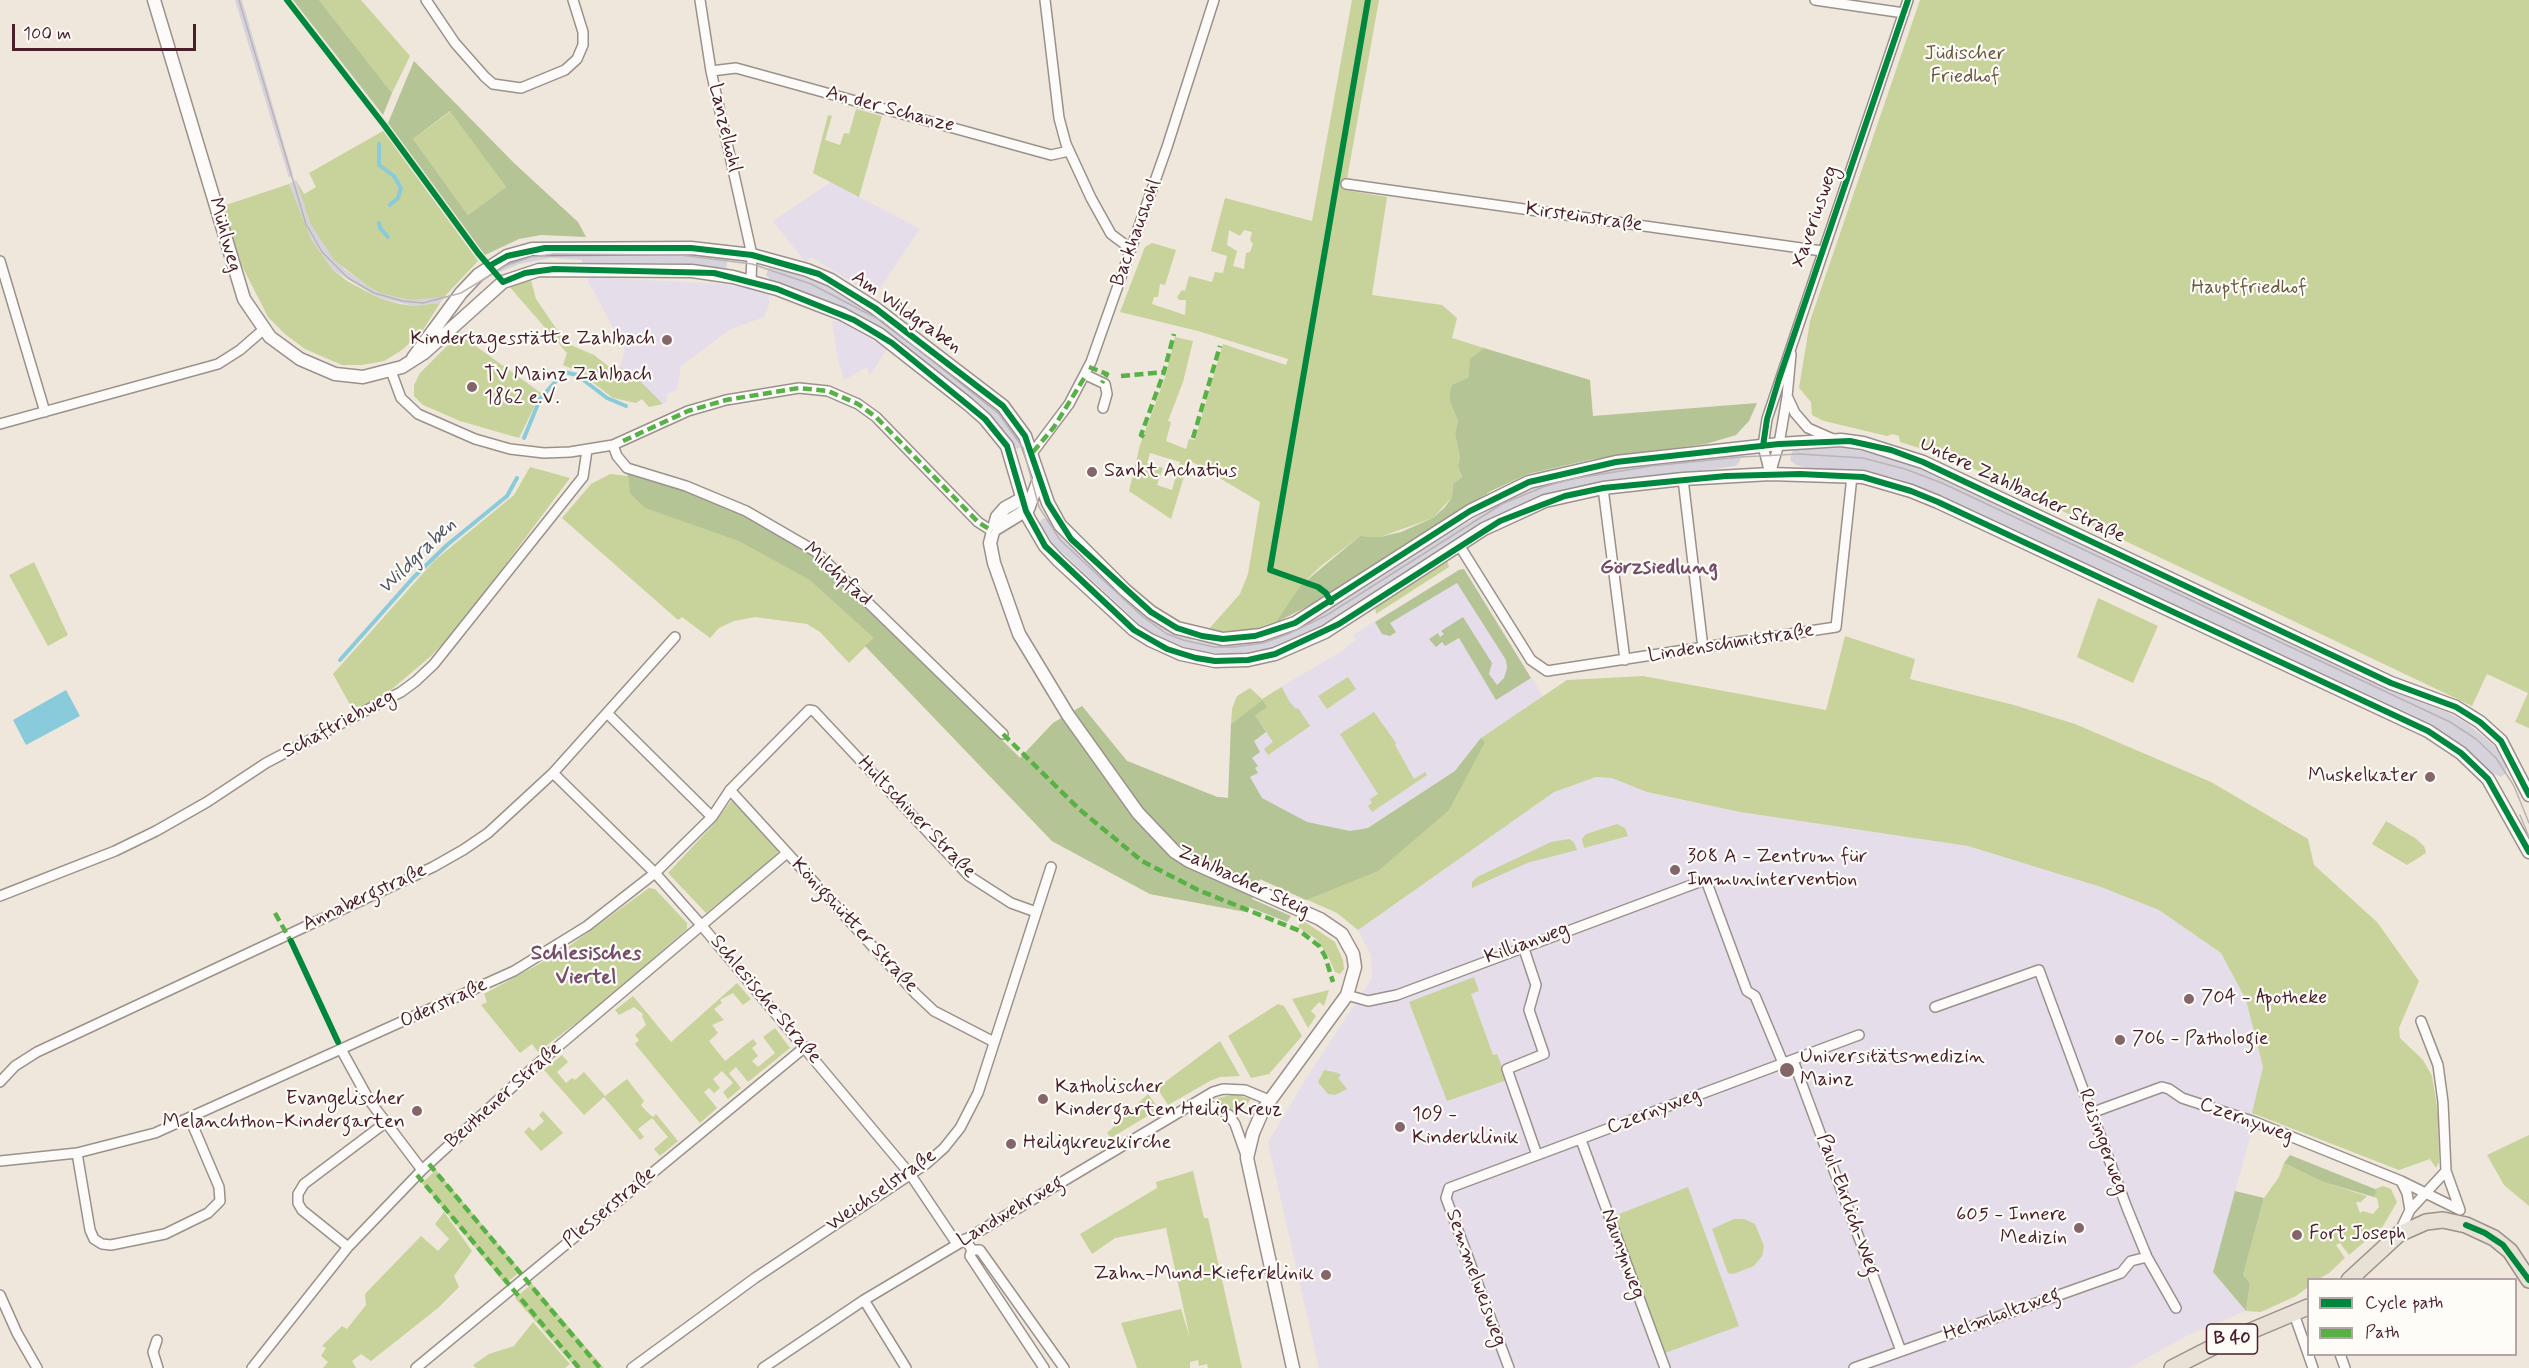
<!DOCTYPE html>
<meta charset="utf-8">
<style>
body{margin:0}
#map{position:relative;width:2529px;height:1368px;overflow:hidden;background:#efe7db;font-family:Mynerve,sans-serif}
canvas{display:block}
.legend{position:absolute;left:2307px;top:1278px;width:210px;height:78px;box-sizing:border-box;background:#fdfcf7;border:2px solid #b5a4a5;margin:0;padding:8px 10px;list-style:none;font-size:18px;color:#4a1f2b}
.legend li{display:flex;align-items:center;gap:12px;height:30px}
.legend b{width:30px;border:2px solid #b5a4a5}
.scale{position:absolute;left:12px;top:24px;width:184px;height:27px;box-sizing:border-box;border:3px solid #4a1f2b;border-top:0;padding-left:8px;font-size:18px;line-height:21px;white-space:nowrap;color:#4a1f2b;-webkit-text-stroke:4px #fdfcf7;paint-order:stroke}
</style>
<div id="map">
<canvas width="2529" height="1368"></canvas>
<ul class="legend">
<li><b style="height:8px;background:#00873e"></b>Cycle path</li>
<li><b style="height:8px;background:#57b146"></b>Path</li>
</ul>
<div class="scale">100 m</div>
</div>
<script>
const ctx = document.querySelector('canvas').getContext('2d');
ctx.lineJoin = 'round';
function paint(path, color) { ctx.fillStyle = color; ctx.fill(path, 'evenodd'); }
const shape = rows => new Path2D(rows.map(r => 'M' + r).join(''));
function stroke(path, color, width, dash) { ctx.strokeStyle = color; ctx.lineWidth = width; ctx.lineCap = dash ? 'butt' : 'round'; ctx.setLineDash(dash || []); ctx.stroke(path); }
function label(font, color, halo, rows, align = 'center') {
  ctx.font = font + ' Mynerve,sans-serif'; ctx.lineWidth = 4.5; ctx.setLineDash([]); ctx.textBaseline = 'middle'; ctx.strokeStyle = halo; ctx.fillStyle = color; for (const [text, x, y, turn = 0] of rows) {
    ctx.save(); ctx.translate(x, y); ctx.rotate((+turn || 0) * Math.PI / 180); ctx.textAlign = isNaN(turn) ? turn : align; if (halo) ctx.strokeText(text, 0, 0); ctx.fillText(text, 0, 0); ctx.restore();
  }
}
const built = shape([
 [831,182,920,229,875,296,811,257,805,262,773,221],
 [586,277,723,284,769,292,769,305,764,317,729,330,681,366,677,390,667,394,667,402,663,404,638,379,620,367,625,350],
 [832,321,843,321,887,349,870,375,867,367,844,380,838,359],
 [1464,569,1544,698,1481,738,1455,771,1368,828,1264,876,1231,724,1274,691,1347,648,1346,646,1356,640,1353,635,1459,570],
 [1596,777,1612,778,1647,792,1740,812,1968,846,2101,887,2159,910,2221,953,2246,1000,2263,1067,2249,1141,2213,1272,2246,1311,2190,1334,2129,1368,1319,1368,1268,1143,1305,1080,1372,978,1371,955,1358,930,1554,791]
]);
const industrial = shape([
 [235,0,242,0,293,175,289,178],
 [296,180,310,223,344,269,380,293,444,297,440,303,414,306,379,298,333,270,311,239,298,212,289,184],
 [680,252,728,258,726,268,671,263,582,263,582,260,551,258,519,264,500,272,496,268,513,260,540,253],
 [770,265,791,269,839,290,838,292,863,306,999,409,1020,434,1024,447,1015,449,990,415,913,354,833,305,772,282,766,275],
 [1846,448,1883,455,1926,469,2400,694,2449,713,2468,724,2490,742,2501,753,2506,763,2506,773,2501,777,2493,773,2459,744,2391,709,2391,707,1938,494,1892,477,1844,469,1811,469,1796,465,1790,460,1793,449],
 [1736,454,1741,459,1736,466,1584,486,1521,504,1486,523,1329,623,1276,647,1238,655,1194,651,1146,630,1055,546,1039,523,1043,518,1049,520,1061,537,1133,605,1161,627,1195,641,1243,643,1285,633,1321,615,1444,536,1518,493,1601,471]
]);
const green = shape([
 [319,0,361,0,410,56,392,93],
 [1352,0,1379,0,1345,190,1387,197,1372,295,1442,305,1457,318,1452,338,1484,348,1470,360,1468,378,1450,402,1458,421,1455,434,1460,457,1458,466,1462,477,1453,484,1452,497,1433,518,1380,537,1360,536,1321,566,1300,586,1275,623,1256,630,1232,632,1208,630,1240,594,1248,574,1260,502,1189,460,1171,519,1129,491,1140,445,1166,375,1175,337,1193,341,1183,382,1168,421,1171,422,1166,441,1186,449,1189,439,1195,440,1223,344,1286,365,1288,359,1198,331,1120,312,1145,247,1152,243,1176,250,1165,285,1160,284,1158,297,1154,297,1152,304,1185,315,1186,300,1179,300,1177,297,1182,290,1185,291,1189,276,1212,282,1215,272,1223,273,1227,256,1211,251,1225,198,1312,221],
 [1229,230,1240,236,1244,230,1252,232,1250,240,1253,244,1250,252,1246,253,1244,269,1233,266,1237,251,1227,245],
 [1150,453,1180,462,1172,490,1157,485,1163,468,1147,463],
 [1920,0,2529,0,2529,728,2515,722,2528,693,2487,674,2472,706,1951,458,1900,442,1899,436,1892,434,1887,436,1824,421,1812,415,1811,402,1799,388,1810,321],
 [856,109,882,116,859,197,813,173,828,115,832,116,825,140,840,145,844,133,849,134],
 [451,111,506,187,468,215,413,139],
 [383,131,478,261,444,297,410,300,380,293,368,286,334,260,310,223,296,180,304,194,316,187,309,173],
 [289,184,311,239,333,270,347,281,379,298,400,304,414,306,440,303,421,333,402,350,384,361,362,365,342,365,305,349,285,334,268,317,241,264,223,206],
 [531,280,536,299,566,343,594,355,617,373,620,367,638,379,663,404,649,407,642,399,636,403,613,398,578,371,563,365,567,353,508,285],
 [459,334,541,393,519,438,460,421,423,405,414,396,414,385,420,373],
 [530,467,570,478,458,628,431,656,385,695,353,710,333,674,434,561,514,495],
 [628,472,814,554,1020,758,1053,723,1082,706,1127,761,1217,797,1228,798,1264,875,1368,828,1455,771,1481,738,1567,680,1643,676,1826,710,1845,636,1915,659,1910,679,2014,705,2075,724,2211,782,2308,839,2314,865,2377,922,2419,981,2399,1028,2400,1038,2423,1060,2432,1076,2438,1113,2439,1162,2436,1168,2430,1159,2399,1170,2252,1113,2263,1067,2246,1000,2221,953,2159,910,2101,887,1968,846,1740,812,1647,792,1612,778,1596,777,1554,792,1358,930,1337,913,1260,879,1246,912,1150,894,1052,841,866,646,849,663,820,632,807,624,755,617,734,621,719,628,710,638,682,617,678,620,562,518,591,484,610,474,627,476],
 [1447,560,1449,567,1376,614,1375,606],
 [34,562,68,635,48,646,9,575],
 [2098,598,2158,626,2133,683,2077,657],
 [1348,677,1356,689,1327,709,1318,696],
 [1282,687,1289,701,1296,709,1298,708,1310,726,1268,755,1264,749,1273,742,1255,715,1262,700,1231,724,1232,709,1237,696,1250,688,1262,699],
 [1374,712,1396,743,1395,745,1414,779,1425,772,1427,775,1372,812,1368,806,1372,803,1370,799,1378,794,1340,734],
 [732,800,778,851,775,858,706,913,668,873,712,826],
 [2386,821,2415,838,2424,846,2426,853,2407,865,2372,844],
 [1617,824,1625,828,1628,836,1584,848,1582,839,1586,834],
 [1569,839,1574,842,1577,850,1527,863,1472,888,1472,882,1477,877,1551,842],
 [649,888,655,889,687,923,687,929,601,1004,538,1052,532,1044,520,1053,481,1005,487,1002,484,994,561,952],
 [1302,920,1335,942,1343,960,1344,969,1340,974,1335,972,1327,954,1316,939,1298,927],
 [1474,977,1479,991,1471,994,1493,1055,1497,1054,1507,1080,1447,1101,1409,1002],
 [737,983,751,999,743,1005,733,993,720,1000,722,1003,714,1009,724,1020,712,1025,718,1033,709,1041,725,1061,753,1039,757,1044,752,1048,758,1056,752,1061,758,1067,775,1053,763,1037,775,1028,790,1048,748,1082,736,1067,729,1073,741,1088,728,1099,723,1092,733,1083,722,1071,713,1079,720,1088,714,1093,709,1088,704,1092,717,1108,700,1123,635,1044,639,1040,635,1035,646,1025,642,1016,643,1014,634,1007,619,1015,615,1010,633,996,671,1042],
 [1329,990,1324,1006,1319,1002,1311,1011,1316,1016,1308,1028,1292,999],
 [1278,1004,1284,1006,1302,1036,1269,1074,1251,1078,1228,1036],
 [1220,1041,1240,1076,1220,1077,1210,1081,1168,1105,1157,1088],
 [562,1055,568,1062,557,1072,566,1083,572,1078,575,1080,584,1072,605,1096,627,1079,644,1101,641,1105,648,1113,653,1117,656,1114,678,1141,660,1156,654,1149,668,1137,652,1118,638,1129,644,1137,640,1140,604,1097,584,1115,544,1070],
 [1324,1070,1338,1073,1341,1075,1338,1078,1347,1089,1335,1095,1328,1094,1318,1082],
 [1148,1094,1159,1109,1111,1138,1107,1133],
 [1235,1094,1251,1099,1237,1117,1226,1106,1214,1099],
 [543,1111,563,1133,541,1151,524,1132,529,1127,533,1131,544,1121,539,1115],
 [2529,1135,2529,1206,2504,1185,2487,1155],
 [2284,1163,2323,1182,2367,1196,2361,1202,2356,1202,2360,1213,2363,1211,2373,1214,2379,1207,2377,1198,2374,1197,2375,1189,2383,1186,2391,1189,2397,1202,2383,1226,2349,1255,2340,1243,2336,1245,2345,1258,2329,1273,2319,1279,2308,1280,2308,1287,2296,1296,2261,1312,2246,1311,2250,1283,2243,1275,2264,1198,2279,1177],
 [436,1170,521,1271,505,1284,422,1183],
 [1193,1171,1204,1218,1208,1218,1242,1368,1208,1368,1207,1364,1199,1366,1198,1360,1190,1362,1190,1368,1137,1368,1121,1323,1181,1309,1190,1338,1166,1228,1115,1238,1092,1254,1080,1234,1157,1188,1156,1182],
 [1688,1187,1739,1326,1665,1353,1614,1216],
 [444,1212,472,1251,454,1276,459,1287,438,1308,371,1361,361,1354,352,1361,356,1368,323,1368,328,1362,321,1356,326,1348,322,1346,342,1326,347,1329,366,1305,365,1294,421,1236,438,1251,449,1239,435,1224],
 [1734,1219,1744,1219,1755,1224,1764,1246,1762,1256,1754,1266,1733,1274,1728,1273,1712,1229],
 [532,1284,604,1368,576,1368,515,1298],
 [533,1322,570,1364,565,1368,476,1368,473,1365,489,1354,514,1346]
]);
const forest = shape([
 [293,0,319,0,392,93,383,115],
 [414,61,514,163,578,222,586,237,541,235,519,239,485,255,388,123],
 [450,111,506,187,468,215,413,139],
 [1484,348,1590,380,1593,416,1757,403,1749,421,1736,435,1706,444,1594,459,1528,474,1491,491,1328,596,1275,623,1300,586,1360,536,1380,537,1401,532,1433,518,1445,507,1452,497,1453,484,1462,477,1458,466,1460,457,1455,434,1458,421,1450,402,1450,393,1452,385,1468,378,1470,359],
 [628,472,673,485,744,514,814,554,1020,758,1053,723,1082,706,1127,761,1217,797,1228,798,1231,724,1262,700,1267,707,1255,715,1266,732,1254,741,1260,752,1252,758,1258,766,1255,768,1258,773,1250,777,1262,798,1307,822,1350,831,1368,828,1455,771,1481,738,1485,742,1449,810,1378,871,1306,900,1260,879,1252,899,1291,916,1287,922,1249,907,1246,912,1150,894,1052,841,865,646,874,638,810,580,739,541,645,508,630,493],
 [1464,569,1531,678,1496,700,1459,638,1445,646,1442,642,1436,647,1429,639,1438,633,1440,637,1444,634,1441,631,1463,617,1492,663,1489,674,1497,685,1504,678,1507,668,1506,660,1457,583,1390,623,1396,632,1390,636,1382,634,1375,622,1459,570],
 [2290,1155,2375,1189,2376,1192,2374,1197,2323,1182,2284,1163],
 [2235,1191,2264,1198,2243,1275,2250,1283,2246,1311,2213,1272]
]);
const water = shape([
 [66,690,80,716,26,745,13,720]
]);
const stream = shape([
 [379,144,379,165,394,176,401,188,398,198,390,205],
 [379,223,380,228,388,237],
 [524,438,540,399,564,372,577,375,607,398,626,406],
 [340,660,413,578,447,545,507,496,517,478]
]);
const minor = shape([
 [426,0,455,43,485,77,493,84,521,88,565,70,577,59,583,45,583,32,573,0],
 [700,0,711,71,752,255,751,280],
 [1045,0,1059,118,1066,144,1091,198,1111,234,1131,249],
 [1815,0,1904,13],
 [711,71,736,68,1051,155,1069,151],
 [1346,184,1822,251],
 [0,261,45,412],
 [391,371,401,398,418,414,475,439,510,449,544,453,570,452,613,445,688,411,726,400,799,388,828,391,858,404,876,417,978,522,992,531],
 [1086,375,1105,384,1107,394,1103,408],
 [1788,398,1795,413,1808,428,1833,439],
 [0,424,218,364,240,350,263,330],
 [613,445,617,456,627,468,686,486,746,511,815,551,1003,734],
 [1033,452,1069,404,1091,362,1167,147,1214,0],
 [1770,474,1763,446,1767,419,1908,0],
 [1770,474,1779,444,1787,397,1791,354],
 [1683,479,1703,648],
 [1603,488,1625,660],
 [1459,545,1531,660,1547,671,1836,627,1852,476],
 [607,713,712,817],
 [553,773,655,873,702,926,910,1174,957,1244],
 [730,790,916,994,934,1011,994,1042],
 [0,896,115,851,156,831,207,802,266,763,401,692,416,681,434,664,583,477,587,450],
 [1523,946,1536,985,1529,1010,1544,1054,1507,1069,1537,1155],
 [1347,995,1368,1001,1397,995,1702,881,1707,883,1747,991,1755,996,1783,1063],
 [1935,1007,2039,970,2127,1208,2147,1257,2176,1308],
 [2421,1021,2438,1065,2443,1102,2446,1171,2460,1210],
 [342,1051,369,1100,422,1170],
 [1793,1060,1901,1351],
 [0,1082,15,1066,37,1052,433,867,463,850,488,833,553,773,675,637],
 [1195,1103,1218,1108,1229,1115,1235,1124,1247,1158],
 [2091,1113,2162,1087,2169,1089,2182,1098,2255,1122,2401,1181,2460,1210],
 [1581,1140,1665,1368],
 [77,1153,90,1230,94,1239,102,1244,111,1245,165,1234,208,1213,220,1201,219,1187,190,1119],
 [0,1161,77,1153,155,1133,514,971,587,926,655,873,712,817,730,790,809,710,814,711,969,876,1011,903,1036,912],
 [2401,1181,2407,1193,2410,1210],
 [2399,1233,2410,1210,2446,1171],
 [965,1239,972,1250,970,1256,1044,1368],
 [348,1247,302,1210,298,1203,298,1194,304,1184,385,1123],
 [972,1250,980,1250,1064,1368],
 [0,1295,17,1333,37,1368],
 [864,1300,906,1368],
 [2294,1314,2313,1368],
 [157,1340,153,1352,158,1368],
 [2340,1354,2345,1368],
 [252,1368,348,1247,422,1170,535,1066,787,853],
 [416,1368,805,1047],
 [632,1368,755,1278,926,1164,944,1148,960,1128,978,1093,1051,867],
 [763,1368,864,1300,1213,1092,1223,1089,1245,1090,1269,1100],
 [1509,1368,1446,1198,1449,1188,1859,1035],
 [1854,1368,2121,1273,2131,1261,2147,1257]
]);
const tertiary = shape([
 [154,0,244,299,270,337,300,359,335,374,363,377,402,367,424,353,503,282,539,270,692,271,733,277,777,289,842,314,879,334,968,404,985,419,1007,446,1028,517,1045,546,1058,560,1134,630,1150,640,1181,654,1215,661,1248,660,1275,654,1325,632,1484,529,1545,501,1603,488,1683,479,1770,474,1863,477,1911,491,1938,502,2428,731,2461,753,2488,779,2529,852],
 [413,358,461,293,478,275,507,256,532,249,691,248,752,255,807,270,831,280,875,308,1003,406,1025,436,1048,503,1060,525,1125,590,1151,612,1177,628,1223,639,1261,635,1295,623,1470,511,1529,482,1616,462,1779,444,1841,440,1863,443,1923,462,2391,683,2456,707,2480,722,2501,741,2529,795],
 [1023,498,1005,508,997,517,990,543,994,563,1019,634,1068,715,1138,813,1175,852,1189,861,1320,919,1342,934,1353,954,1355,967,1347,995,1263,1110,1253,1133,1247,1158,1293,1368],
 [992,531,1028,509,1039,479]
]);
const primary = shape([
 [2349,1280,2399,1234,2426,1222,2443,1220,2466,1225,2494,1238,2510,1251,2529,1280],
 [2172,1368,2215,1346,2308,1307]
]);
const tram = shape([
 [239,0,306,224,322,252,348,278,374,293,403,301,423,303,461,293,507,265,531,257,554,254,680,255,752,264,811,284,882,321,999,414,1023,448,1039,507,1060,540,1143,617,1167,634,1183,640,1214,647,1234,647,1263,643,1288,634,1327,615,1502,504,1543,487,1571,479,1652,466,1740,457,1799,454,1863,458,1905,469,1942,483,2450,722,2476,739,2496,758,2514,786,2529,823],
 [2520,815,2529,837]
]);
const quiet = shape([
 [1089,367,1107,374,1102,383],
 [1121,376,1164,372],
 [1144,437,1141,435,1164,372,1174,334],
 [1193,438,1220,346],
 [623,441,688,411,726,400,799,388,828,391,858,404,876,417,978,522,992,531],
 [1033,452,1054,427,1086,375],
 [1003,734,1079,809,1142,861,1198,890,1300,931,1319,946,1325,956,1333,982],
 [275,913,293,945],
 [429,1164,600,1368],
 [417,1175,579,1368]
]);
const cycleway = shape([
 [287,0,384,125,478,253,503,282,525,273,554,269,714,273,777,289,854,320,892,343,985,419,1007,446,1026,511,1045,546,1134,630,1167,649,1196,658,1215,661,1248,660,1275,654,1339,624,1500,521,1565,496,1603,488,1726,476,1800,474,1863,477,1911,491,1938,502,2428,731,2461,753,2488,779,2529,852],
 [489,266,507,256,545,248,691,248,752,255,819,274,875,308,1003,406,1025,436,1048,503,1071,539,1151,612,1177,628,1202,636,1223,639,1255,636,1295,623,1470,511,1529,482,1616,462,1779,444,1850,441,1891,450,1923,462,2391,683,2456,707,2480,722,2501,741,2529,795],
 [1763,446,1767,419,1779,379,1908,0],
 [1331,602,1326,593,1318,587,1270,570,1368,0],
 [291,941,338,1042],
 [2466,1225,2485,1233,2503,1245,2529,1280]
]);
const markers = [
 [667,340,6,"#846569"],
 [472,387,6,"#846569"],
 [1092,472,6,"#846569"],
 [2430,777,6,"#846569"],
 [1675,870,6,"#846569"],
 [2189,999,6,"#846569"],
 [2120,1040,6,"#846569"],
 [1787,1070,8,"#846569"],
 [1043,1099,6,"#846569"],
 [417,1111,6,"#846569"],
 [1400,1127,6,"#846569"],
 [1011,1144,6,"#846569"],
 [2079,1228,6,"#846569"],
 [2297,1235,6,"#846569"],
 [1326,1275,6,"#846569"]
];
const shields = [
 [2232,1339,51]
];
const shieldNames = [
 ["B 40",2232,1339]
];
const parkNames = [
 ["Jüdischer",1965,55],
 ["Friedhof",1965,78],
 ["Hauptfriedhof",2249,289]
];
const streetNames = [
 ["An der Schanze",890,110,15],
 ["Lanzelhohl",724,128,77],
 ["Xaveriusweg",1816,217,-71],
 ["Kirsteinstraße",1584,218,8],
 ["Backhaushohl",1137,233,-70],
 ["Mühlweg",224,235,74],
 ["Am Wildgraben",906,313,35],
 ["Untere Zahlbacher Straße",2022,491,25],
 ["Milchpfad",837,575,42],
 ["Lindenschmitstraße",1731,644,-9],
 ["Schaftriebweg",339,725,-28],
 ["Hultschiner Straße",916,818,46],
 ["Zahlbacher Steig",1243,882,25],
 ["Annabergstraße",365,898,-25],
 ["Königshütter Straße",854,926,47],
 ["Killianweg",1527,944,-20],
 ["Schlesische Straße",765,1000,50],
 ["Oderstraße",444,1004,-25],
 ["Beuthener Straße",504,1096,-42],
 ["Czernyweg",1654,1112,-21],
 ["Czernyweg",2246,1121,20],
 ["Reisingerweg",2102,1142,70],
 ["Weichselstraße",882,1191,-35],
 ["Paul-Ehrlich-Weg",1847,1205,70],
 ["Plesserstraße",610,1208,-40],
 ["Landwehrweg",1011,1212,-31],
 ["Naunynweg",1622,1254,70],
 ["Semmelweisweg",1475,1278,70],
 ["Helmholtzweg",2002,1315,-20]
];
const poiNames = [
 ["Kindertagesstätte Zahlbach",655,340,"right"],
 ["TV Mainz Zahlbach",484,376],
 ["1862 e.V.",484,399],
 ["Sankt Achatius",1104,472],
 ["Muskelkater",2418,777,"right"],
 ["308 A - Zentrum für",1687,858],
 ["Immunintervention",1687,881],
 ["704 - Apotheke",2201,999],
 ["706 - Pathologie",2132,1040],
 ["Universitätsmedizin",1800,1058],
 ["Mainz",1800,1081],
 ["Katholischer",1055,1088],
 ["Kindergarten Heilig Kreuz",1055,1111],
 ["Evangelischer",405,1100,"right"],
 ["Melanchthon-Kindergarten",405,1123,"right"],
 ["109 -",1412,1116],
 ["Kinderklinik",1412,1139],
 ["Heiligkreuzkirche",1023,1144],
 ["605 - Innere",2067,1216,"right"],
 ["Medizin",2067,1239,"right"],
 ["Fort Joseph",2309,1235],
 ["Zahn-Mund-Kieferklinik",1314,1275,"right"]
];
const waterNames = [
 ["Wildgraben",418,557,-44]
];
const neighbourhoodNames = [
 ["Görzsiedlung",1659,569],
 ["Schlesisches",586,955],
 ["Viertel",586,979]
];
paint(built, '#e5ddea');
paint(industrial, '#d6d2dc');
paint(green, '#c8d29b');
paint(forest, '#b5c495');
paint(water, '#89cadb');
stroke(stream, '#89cadb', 4);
stroke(minor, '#9b918c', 12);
stroke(tertiary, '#9b918c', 15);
stroke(primary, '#9b918c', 18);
stroke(minor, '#fdfbfa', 9);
stroke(tertiary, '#fdfbfa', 12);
stroke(primary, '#e7e2d5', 15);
stroke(tram, '#bab4b4', 1.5);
stroke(quiet, '#57b146', 4.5, [9, 4.5]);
stroke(cycleway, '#00873e', 6);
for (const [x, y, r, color] of markers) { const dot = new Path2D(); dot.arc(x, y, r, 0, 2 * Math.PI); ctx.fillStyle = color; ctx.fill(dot); stroke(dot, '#fdfcf7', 2); }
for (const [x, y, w] of shields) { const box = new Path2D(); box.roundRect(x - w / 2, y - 15, w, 30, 4.5); ctx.fillStyle = '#fdfcf7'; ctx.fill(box); stroke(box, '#4a1f2b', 1.5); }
label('bold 18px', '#4a1f2b', null, shieldNames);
label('20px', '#6b5840', '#fdfcf7', parkNames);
label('20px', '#4a1f2b', '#fdfcf7', streetNames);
label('20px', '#4a1f2b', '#fdfcf7', poiNames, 'left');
label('italic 21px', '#515769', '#fdfcf7', waterNames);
label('bold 21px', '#764c6b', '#fdfcf7', neighbourhoodNames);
</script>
